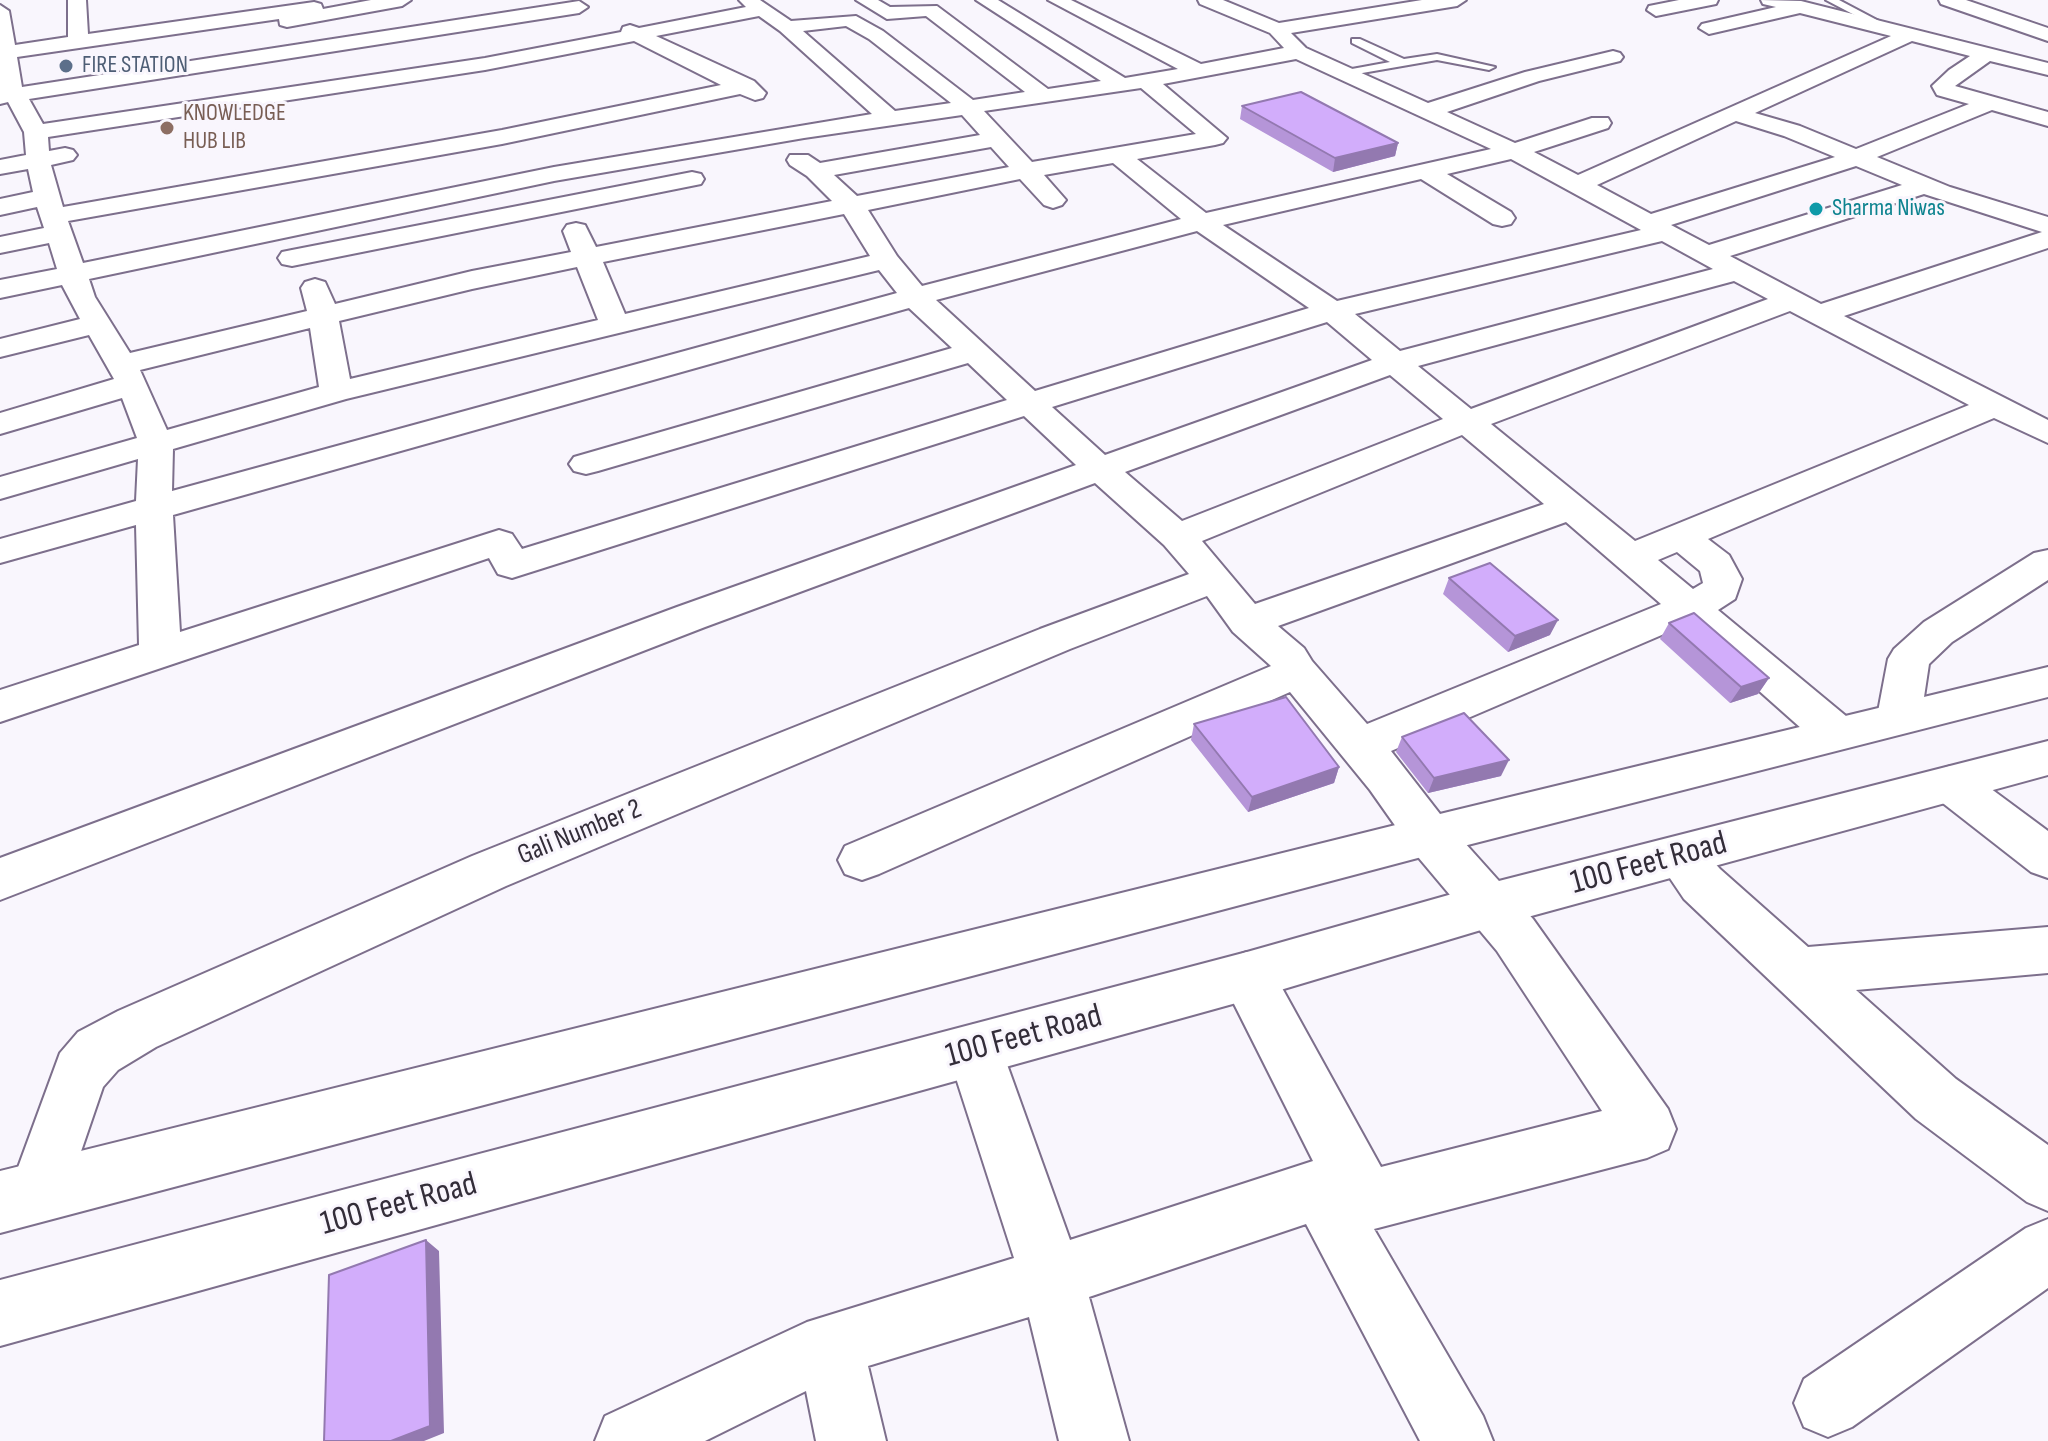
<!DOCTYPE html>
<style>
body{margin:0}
canvas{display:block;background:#f9f6fd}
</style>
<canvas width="2048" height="1441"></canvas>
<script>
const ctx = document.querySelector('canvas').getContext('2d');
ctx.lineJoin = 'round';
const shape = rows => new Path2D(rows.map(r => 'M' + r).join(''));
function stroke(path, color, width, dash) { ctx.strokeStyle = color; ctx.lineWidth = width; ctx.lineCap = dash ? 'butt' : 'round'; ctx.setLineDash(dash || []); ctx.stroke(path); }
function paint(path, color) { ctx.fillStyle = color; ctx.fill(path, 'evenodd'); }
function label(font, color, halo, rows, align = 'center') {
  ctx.font = font + ' "Sofia Sans Condensed",sans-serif'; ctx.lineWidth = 6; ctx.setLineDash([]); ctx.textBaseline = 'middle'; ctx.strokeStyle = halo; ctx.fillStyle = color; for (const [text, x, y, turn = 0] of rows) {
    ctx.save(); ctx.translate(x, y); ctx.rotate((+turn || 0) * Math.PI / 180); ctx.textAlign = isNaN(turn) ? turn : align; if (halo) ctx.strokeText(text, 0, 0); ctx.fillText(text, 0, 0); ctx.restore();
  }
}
const service = shape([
 [1826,0,1839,0,1892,28,1883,30,1826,0],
 [1352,39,1360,39,1404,59,1437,54,1495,67,1489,70,1437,60,1345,76,1339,73,1341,71,1390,62,1352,43,1352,39]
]);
const minor = shape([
 [68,0,86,0,88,34,314,2,321,4,323,9,371,0,411,0,402,6,287,27,280,25,279,19,17,57,22,87,579,1,588,7,579,13,29,99,43,124,485,58,621,32,623,27,630,25,639,28,746,7,739,0,760,0,791,21,856,16,883,31,973,100,1025,92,926,16,887,19,856,0,878,0,890,7,937,6,1048,89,1101,81,976,0,998,0,1125,78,1178,69,1048,0,1071,0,1201,64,1284,48,1270,33,1200,4,1198,0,1223,0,1279,23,1422,0,1466,0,1457,6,1291,33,1306,48,1428,103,1525,72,1613,51,1620,53,1623,57,1620,61,1539,81,1447,112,1515,143,1592,118,1608,118,1611,123,1608,128,1534,152,1578,175,1891,36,1800,13,1709,34,1699,28,1702,24,1776,7,1763,4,1761,0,1801,1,2048,63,2048,75,1990,61,1955,86,2048,112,2048,126,1992,110,1877,157,1950,187,2048,217,2048,248,1844,316,2048,420,2048,443,1994,418,1708,539,1729,555,1742,579,1735,599,1718,610,1852,721,1858,733,1852,745,1836,750,1820,745,1685,625,1391,751,1447,823,1533,919,1668,1109,1676,1129,1668,1149,1647,1158,1374,1229,1483,1416,1493,1441,1420,1441,1306,1224,1089,1297,1129,1441,1059,1441,1029,1317,868,1366,886,1441,816,1441,806,1391,705,1441,595,1441,605,1416,807,1322,1014,1258,947,1050,955,1031,975,1024,995,1031,1070,1240,1313,1161,1220,976,1228,959,1247,952,1266,959,1381,1167,1602,1111,1497,951,1413,851,1370,790,1290,692,879,874,862,880,845,874,838,860,845,846,1271,666,1233,632,1207,596,1070,649,506,886,156,1047,118,1070,103,1087,60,1213,39,1222,18,1213,9,1192,60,1053,78,1032,118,1011,472,856,1040,629,1189,574,1164,545,1095,483,705,627,0,900,0,858,677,607,1076,465,1024,416,512,578,498,574,489,558,0,722,0,690,139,645,136,525,0,563,0,539,136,501,138,459,0,499,0,477,137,438,122,398,0,434,0,413,114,379,89,335,0,357,0,339,80,319,62,285,0,298,0,280,57,269,49,243,0,253,0,237,44,228,37,207,0,215,0,199,33,192,28,169,0,174,0,160,26,155,24,132,8,102,0,104,0,5,9,11,15,45,68,37,68,0],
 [759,16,780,31,872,114,554,167,83,263,68,221,502,144,740,94,755,100,763,98,766,93,754,81,656,36,759,16],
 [846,26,869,39,951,103,895,111,803,31,846,26],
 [634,41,721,85,502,130,63,207,51,165,73,160,77,155,73,150,65,148,49,151,48,137,485,70,634,41],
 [1912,41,1970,56,1949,70,1932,86,1937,95,1969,104,1856,149,1800,126,1755,113,1912,41],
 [1296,59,1491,149,1206,213,1137,159,1215,145,1223,143,1227,138,1163,84,1296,59],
 [1141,88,1196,134,1032,162,984,111,1141,88],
 [962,115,980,135,820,163,808,155,790,155,787,160,790,165,807,176,832,201,596,247,585,225,576,223,567,225,563,231,571,252,472,271,335,304,325,282,315,279,305,282,301,288,307,311,130,353,95,297,89,279,554,181,804,138,962,115],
 [1736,121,1784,136,1835,157,1651,214,1597,185,1736,121],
 [991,147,1009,167,857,196,834,175,991,147],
 [1511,159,1641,230,1337,301,1223,225,1421,179,1493,224,1502,226,1511,224,1515,218,1511,212,1447,174,1511,159],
 [1113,163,1181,219,922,286,897,256,868,210,1020,179,1044,205,1053,208,1062,205,1066,200,1044,175,1113,163],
 [1856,166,1902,185,1709,245,1671,225,1856,166],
 [1924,194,2042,232,1821,304,1730,256,1924,194],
 [844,214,870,256,625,314,603,262,844,214],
 [1197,231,1309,308,1035,391,936,300,1197,231],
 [1662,241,1713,269,1400,351,1355,314,1662,241],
 [577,267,598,320,350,379,339,321,472,289,577,267],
 [879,270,897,293,172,491,173,449,346,399,879,270],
 [1734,281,1768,299,1471,409,1418,366,1734,281],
 [909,308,952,348,574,457,569,464,574,471,586,474,598,471,968,363,1007,400,522,549,512,534,499,530,180,632,173,515,909,308],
 [1790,311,1969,405,1635,541,1491,424,1790,311],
 [1327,322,1372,360,1105,455,1052,407,1327,322],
 [310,328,319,387,167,430,140,370,310,328],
 [1390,375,1443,419,1182,521,1125,472,1390,375],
 [1462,435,1544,504,1255,604,1202,541,1462,435],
 [1566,522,1661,604,1367,724,1312,661,1304,648,1278,626,1566,522],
 [1677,552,1700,571,1703,583,1693,589,1658,560,1677,552],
 [1679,0,1718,0,1716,4,1656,16,1647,10,1649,6,1679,0],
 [1939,0,1966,0,2048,28,2048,41,1941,4,1939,0],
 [692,172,701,174,704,179,701,184,292,266,282,264,278,258,282,252,292,250,692,172],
 [2048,550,2048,580,1952,642,1929,664,1921,717,1915,728,1899,733,1883,728,1877,717,1888,659,1894,649,1924,622,2034,553,2048,550],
 [1679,836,1696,842,1720,869,1808,947,2048,927,2048,973,1856,990,1956,1079,2048,1145,2048,1211,2027,1202,1916,1119,1684,899,1655,856,1662,842,1679,836],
 [2048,1219,2048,1288,1852,1427,1828,1437,1804,1427,1794,1403,1804,1379,2026,1228,2048,1219]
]);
const tertiary = shape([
 [1951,766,1967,771,2048,831,2048,878,2031,872,1935,797,1928,784,1935,771,1951,766]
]);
const secondary = shape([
 [2048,667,2048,697,1448,850,0,1233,0,1171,1448,812,2048,667],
 [2048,741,2048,775,1491,927,1247,1000,0,1346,0,1280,1247,952,1491,883,2048,741]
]);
const wall = shape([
 [1242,106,1398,143,1395,156,1333,172,1240,119],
 [1449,578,1550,635,1508,652,1443,594],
 [1669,623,1769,678,1758,694,1730,703,1660,639],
 [1194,724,1339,767,1334,783,1248,812,1191,740],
 [1402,737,1501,776,1428,793,1396,752]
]);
const shadedWall = shape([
 [1398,143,1395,156,1333,172,1335,158],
 [1558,620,1550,635,1508,652,1515,636],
 [1769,678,1758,694,1730,703,1741,687],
 [1509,760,1501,776,1428,793,1434,778],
 [1339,767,1334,783,1248,812,1252,797],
 [426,1240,439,1251,444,1433,424,1441,391,1441]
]);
const building = shape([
 [1301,92,1398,143,1335,158,1242,106,1301,92],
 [1490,563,1558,620,1515,636,1449,578,1490,563],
 [1694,613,1769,678,1741,687,1669,623,1694,613],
 [1286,697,1339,767,1252,797,1194,724,1286,697],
 [1464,713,1509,760,1434,778,1402,737,1464,713],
 [426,1240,430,1426,391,1441,324,1441,329,1275,426,1240]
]);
const markers = [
 [66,66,8,"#5c6f8a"],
 [167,128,8,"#8d6e63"],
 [1816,209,8,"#0f9aa8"]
];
const farServicenames = [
 ["FIRE STATION",82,66]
];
const farEducationnames = [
 ["KNOWLEDGE",183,114],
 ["HUB LIB",183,142]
];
const farCulturenames = [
 ["Sharma Niwas",1832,209]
];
const streetNames = [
 ["Gali Number 2",580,833,-22]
];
const nearStreetnames = [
 ["100 Feet Road",1649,864,-15],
 ["100 Feet Road",1024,1037,-15],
 ["100 Feet Road",399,1205,-15]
];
stroke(service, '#7d6f8c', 4);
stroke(minor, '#7d6f8c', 4);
stroke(tertiary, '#7d6f8c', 4);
stroke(secondary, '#7d6f8c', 4);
paint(service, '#fff');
paint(minor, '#fff');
paint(tertiary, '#fff');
paint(secondary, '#fff');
paint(wall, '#b595d8');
paint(shadedWall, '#9379b0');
paint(building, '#d2adfb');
stroke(building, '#9379b0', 2);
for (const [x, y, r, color] of markers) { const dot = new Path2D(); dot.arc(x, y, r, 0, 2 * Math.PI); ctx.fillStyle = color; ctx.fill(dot); stroke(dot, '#f9f6fd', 3); }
label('24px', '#4e5e75', '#f9f6fd', farServicenames, 'left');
label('24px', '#785e54', '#f9f6fd', farEducationnames, 'left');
label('24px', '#0d838f', '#f9f6fd', farCulturenames, 'left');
label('28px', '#332d39', '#f9f6fd', streetNames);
label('34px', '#332d39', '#f9f6fd', nearStreetnames);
</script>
